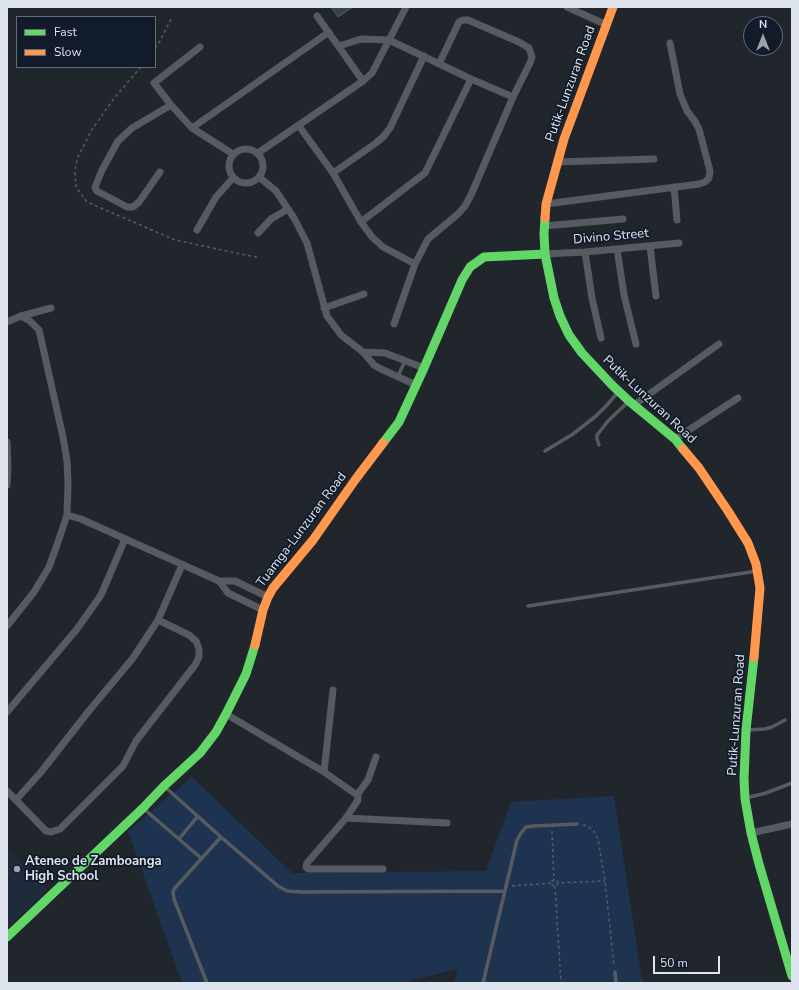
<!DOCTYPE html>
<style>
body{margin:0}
#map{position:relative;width:799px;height:990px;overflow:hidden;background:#21262d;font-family:"Nunito Sans",sans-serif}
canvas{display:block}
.frame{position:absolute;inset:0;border:8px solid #dde4ee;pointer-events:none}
.legend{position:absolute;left:16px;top:16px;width:140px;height:52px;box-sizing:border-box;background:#121b29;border:1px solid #636b78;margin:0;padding:5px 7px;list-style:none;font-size:12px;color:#dde4ee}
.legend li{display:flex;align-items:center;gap:8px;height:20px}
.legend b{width:20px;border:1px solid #636b78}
.north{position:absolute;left:743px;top:16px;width:40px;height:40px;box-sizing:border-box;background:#121b29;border:1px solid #636b78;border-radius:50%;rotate:0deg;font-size:11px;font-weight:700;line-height:16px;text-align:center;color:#dde4ee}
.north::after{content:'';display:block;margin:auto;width:14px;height:18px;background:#9ba2aa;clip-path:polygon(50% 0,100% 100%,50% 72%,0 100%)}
.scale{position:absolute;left:653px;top:956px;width:67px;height:18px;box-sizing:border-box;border:2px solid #dde4ee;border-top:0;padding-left:5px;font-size:12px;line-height:14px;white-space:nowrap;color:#dde4ee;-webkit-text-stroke:3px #121b29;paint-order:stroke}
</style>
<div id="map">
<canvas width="799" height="990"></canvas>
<div class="frame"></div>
<ul class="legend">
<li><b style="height:5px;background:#63d668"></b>Fast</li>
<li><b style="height:5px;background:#ff974d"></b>Slow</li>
</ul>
<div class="north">N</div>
<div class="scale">50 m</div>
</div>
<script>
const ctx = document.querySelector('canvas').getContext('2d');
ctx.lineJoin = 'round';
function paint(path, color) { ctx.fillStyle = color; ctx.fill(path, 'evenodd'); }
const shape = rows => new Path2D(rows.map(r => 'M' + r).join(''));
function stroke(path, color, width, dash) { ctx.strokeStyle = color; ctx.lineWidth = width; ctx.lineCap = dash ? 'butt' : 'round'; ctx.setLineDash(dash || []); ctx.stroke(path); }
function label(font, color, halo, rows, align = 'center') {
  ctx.font = font + ' "Nunito Sans",sans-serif'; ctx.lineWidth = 3.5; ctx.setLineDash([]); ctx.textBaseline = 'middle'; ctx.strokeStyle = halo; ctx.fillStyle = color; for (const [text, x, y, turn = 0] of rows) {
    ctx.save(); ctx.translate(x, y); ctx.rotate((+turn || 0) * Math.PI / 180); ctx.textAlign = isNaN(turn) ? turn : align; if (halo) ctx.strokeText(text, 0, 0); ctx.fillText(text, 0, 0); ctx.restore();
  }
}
const built = shape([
 [7,848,48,891,7,927]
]);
const green = shape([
 [192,777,292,873,486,871,511,802,614,796,641,975,643,983,454,983,458,969,402,983,182,983,128,831]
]);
const building = shape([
 [331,7,353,7,338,17,331,7]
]);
const path = shape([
 [155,48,160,41,171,19],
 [141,67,115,97,91,131,77,159,75,171,76,187,87,202,175,240,260,258],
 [583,825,587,826,593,830,598,839,605,881,614,966],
 [552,831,554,880],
 [558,883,557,880,554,880,552,881,551,883,552,885,555,886,557,885,558,883,605,881],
 [512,886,551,883],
 [555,886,561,983]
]);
const lane = shape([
 [398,376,405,361],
 [599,445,597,439,597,435,601,430,608,421,628,402],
 [545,451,573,434,596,416,607,405,618,392],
 [528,606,757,571],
 [747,730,765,729,772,727,785,720],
 [165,787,221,837,278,886,287,891,301,892,505,891],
 [746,798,766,793,792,783],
 [144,809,201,858],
 [179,839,198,816],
 [615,972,616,983],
 [207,983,174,899,173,892,174,889,221,837],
 [483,983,517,840,521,833,526,827,534,826,577,824]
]);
const street = shape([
 [567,7,607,25],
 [317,16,363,81],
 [339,46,361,39,389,40,471,79,513,97],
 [200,47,154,83,171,105,192,128,233,154],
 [299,126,333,173,361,222,372,237,383,247,415,264],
 [192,128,329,32],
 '229 166a17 17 0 1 1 34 0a17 17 0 1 1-34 0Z',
 [258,153,363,81,372,73,406,7],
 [557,162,654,159],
 [160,172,139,202,133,207,127,207,97,191,95,188,96,185,102,170,118,141,132,128,171,105],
 [333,173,376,143,383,137,390,128,424,56],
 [259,177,276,191,294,218,307,243,327,316,341,335,363,352,374,365,381,369,416,385],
 [674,187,677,220],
 [546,204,699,184,705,182,709,178,710,171,699,129,694,120,687,111,680,94,670,43],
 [361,222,417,179,425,173,471,79],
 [544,226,623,219],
 [197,230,216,197,233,178],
 [258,233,271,219,288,209],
 [650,246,656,296],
 [617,249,624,295,636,344],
 [585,252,592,298,601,338],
 [545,254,585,252,679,243],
 [324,308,364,294],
 [7,322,21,316,51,308],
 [394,324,415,264,428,239,458,214,465,206,471,195,513,97,530,63,532,57,529,48,519,42,468,20,463,20,459,22,439,64],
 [363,352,385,353,424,368],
 [634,405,719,344],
 [675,439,738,398],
 [7,442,8,467,7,485],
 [67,515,81,519,219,581],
 [263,610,228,593,219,581,235,581,268,597],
 [7,626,34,592,49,567,58,542,67,515,68,484,67,461,63,437,39,330,30,321,21,316],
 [7,712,77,629,101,595,125,539],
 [226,714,324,772,357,795,358,797,358,800,346,818,307,863,306,867,308,869,383,869],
 [324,772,333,690],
 [7,791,46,831,51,832,60,829,123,766,136,741,195,665,199,657,199,649,196,641,189,635,158,620],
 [357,795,368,780,376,757],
 [16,800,41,772,88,712,133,658,158,620,182,565],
 [346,818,447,823],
 [751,833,792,824]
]);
const fast = shape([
 [545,218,544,234,545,254,554,298,560,316,569,335,582,353,612,385,629,401,675,439,683,449],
 [383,443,399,422,424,368,462,280,470,267,484,257,545,254],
 [754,657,746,730,744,779,745,799,751,833,759,864,792,976],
 [7,937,143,808,164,786,200,753,216,732,226,714,246,674,255,645]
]);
const slow = shape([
 [545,218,546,204,564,139,613,7],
 [683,449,699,468,728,511,748,543,756,564,760,588,754,657],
 [255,645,263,610,268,597,273,588,313,540,355,480,383,443]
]);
const markers = [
 [17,869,4,"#9ba2aa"]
];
const streetNames = [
 ["Putik-Lunzuran Road",571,84,-70],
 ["Divino Street",611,237,-5],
 ["Putik-Lunzuran Road",649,400,43],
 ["Tuamga-Lunzuran Road",302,530,-53],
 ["Putik-Lunzuran Road",737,715,-86]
];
const poiNames = [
 ["Ateneo de Zamboanga",25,862],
 ["High School",25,877]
];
paint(built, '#1f2b3d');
paint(green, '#1e3350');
paint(building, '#39414c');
stroke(building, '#565a61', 1);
stroke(path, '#595d63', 1.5, [3, 3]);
stroke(lane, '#575b61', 3.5);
stroke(street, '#575b61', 7);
stroke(fast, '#63d668', 9);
stroke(slow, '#ff974d', 9);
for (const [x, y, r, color] of markers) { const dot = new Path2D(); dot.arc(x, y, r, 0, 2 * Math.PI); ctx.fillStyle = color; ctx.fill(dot); stroke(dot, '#121b29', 1.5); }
label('13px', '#dde4ee', '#121b29', streetNames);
label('bold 13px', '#dde4ee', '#121b29', poiNames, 'left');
</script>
